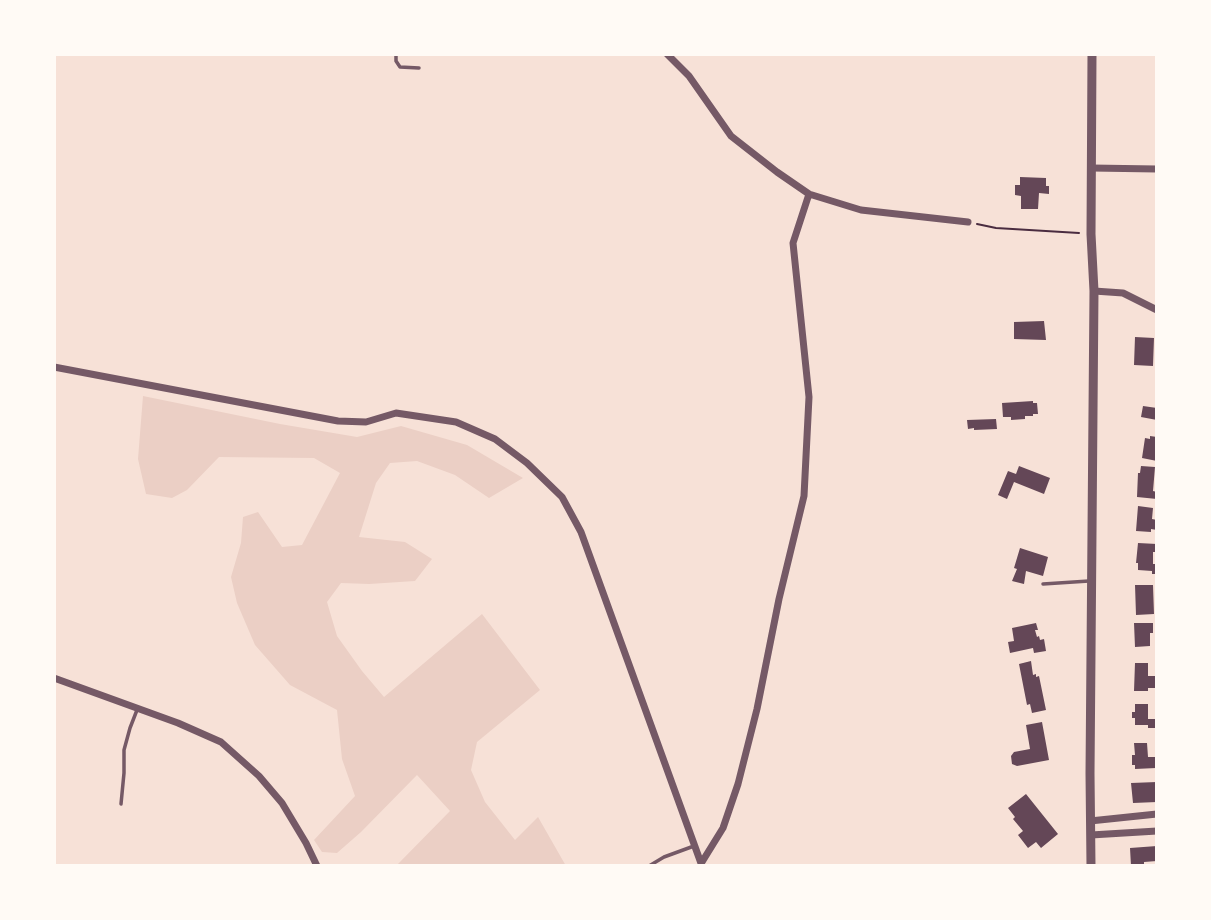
<!DOCTYPE html>
<style>
body{margin:0}
#map{position:relative;width:1211px;height:920px;overflow:hidden;background:#f7e1d7;font-family:Ubuntu,sans-serif}
canvas{display:block}
.frame{position:absolute;inset:0;border:56px solid #fffaf5;pointer-events:none}
</style>
<div id="map">
<canvas width="1211" height="920"></canvas>
<div class="frame"></div>
</div>
<script>
const ctx = document.querySelector('canvas').getContext('2d');
ctx.lineJoin = 'round';
function paint(path, color) { ctx.fillStyle = color; ctx.fill(path, 'evenodd'); }
const shape = rows => new Path2D(rows.map(r => 'M' + r).join(''));
function stroke(path, color, width, dash) { ctx.strokeStyle = color; ctx.lineWidth = width; ctx.lineCap = dash ? 'butt' : 'round'; ctx.setLineDash(dash || []); ctx.stroke(path); }
const green = shape([
 [143,396,280,424,357,437,401,426,467,445,523,478,489,498,455,475,417,461,390,463,376,483,359,537,405,542,432,559,415,581,369,584,341,583,327,602,337,636,362,671,384,697,482,614,540,690,477,742,471,770,485,802,515,840,538,817,566,866,396,866,450,811,417,775,361,832,337,853,322,852,314,840,355,796,342,759,337,710,290,685,255,645,237,603,231,577,241,543,243,517,258,512,282,547,302,545,340,473,314,458,219,457,187,490,172,498,146,494,138,459]
]);
const building = shape([
 [1020,177,1046,178,1046,186,1049,186,1049,194,1039,193,1038,209,1021,209,1021,196,1015,195,1015,185,1020,185],
 [1044,321,1046,340,1014,339,1014,322],
 [1135,337,1154,338,1153,366,1134,365],
 [1033,401,1033,403,1037,403,1038,414,1033,414,1033,416,1025,416,1025,419,1011,420,1011,417,1003,417,1002,403],
 [1143,406,1157,408,1157,420,1141,417],
 [996,419,997,429,974,430,974,428,968,429,967,420],
 [1150,436,1157,437,1157,461,1142,458,1145,438,1150,439],
 [1019,466,1050,478,1044,494,1014,482,1007,499,998,495,1008,471,1016,474],
 [1141,466,1155,467,1153,491,1157,492,1157,499,1137,497,1138,473,1140,473],
 [1138,506,1153,508,1152,519,1157,520,1157,530,1151,529,1151,532,1136,531],
 [1138,543,1157,544,1157,552,1153,552,1153,564,1157,564,1157,574,1152,574,1152,571,1138,570,1138,563,1136,563],
 [1020,548,1048,557,1043,576,1026,571,1024,584,1012,581,1017,569,1014,568],
 [1135,585,1153,585,1154,614,1136,615],
 [1036,623,1038,630,1035,630,1037,637,1039,636,1040,640,1044,639,1046,651,1034,653,1033,648,1010,653,1008,642,1014,641,1012,628],
 [1134,623,1153,623,1153,633,1150,633,1150,646,1135,647],
 [1031,661,1033,675,1036,674,1036,677,1039,676,1046,710,1032,713,1030,704,1027,705,1019,664],
 [1135,663,1148,663,1148,676,1156,676,1156,688,1148,688,1148,691,1134,691],
 [1135,704,1148,704,1148,719,1157,719,1157,728,1148,728,1148,725,1135,725,1135,718,1132,718,1132,712,1135,712],
 [1042,722,1049,760,1017,766,1012,764,1011,756,1014,752,1030,749,1026,725],
 [1134,743,1147,743,1148,757,1155,757,1156,768,1135,769,1135,765,1132,765,1132,755,1135,755],
 [1157,782,1157,802,1133,803,1131,783],
 [1026,794,1058,834,1041,848,1036,842,1028,848,1018,835,1023,831,1013,819,1015,817,1008,808],
 [1157,846,1157,861,1144,862,1144,866,1131,866,1130,848]
]);
const path = shape([
 [977,224,996,228,1079,233]
]);
const service = shape([
 [396,54,396,61,400,67,419,68],
 [1043,584,1089,581],
 [121,804,124,773,124,750,130,728,137,710],
 [649,866,664,857,694,846]
]);
const minor = shape([
 [667,54,689,76,731,136,777,172,809,194,861,210,968,222],
 [1091,168,1157,169],
 [1094,291,1123,293,1157,310],
 [54,367,338,421,366,422,396,413,456,422,495,439,527,463,562,497,581,532,702,866],
 [54,678,178,723,221,742,259,776,282,803,306,843,317,866],
 [1090,821,1157,814],
 [1091,835,1157,831],
 [702,862,723,828,738,784,757,709,779,599,804,496,809,397,793,243,809,194]
]);
const tertiary = shape([
 [1091,866,1090,773,1094,291,1091,234,1092,54]
]);
paint(green, '#ebcfc5');
paint(building, '#644757');
stroke(path, '#4a2c40', 2);
stroke(service, '#755966', 3.5);
stroke(minor, '#755966', 7);
stroke(tertiary, '#755966', 9);
</script>
